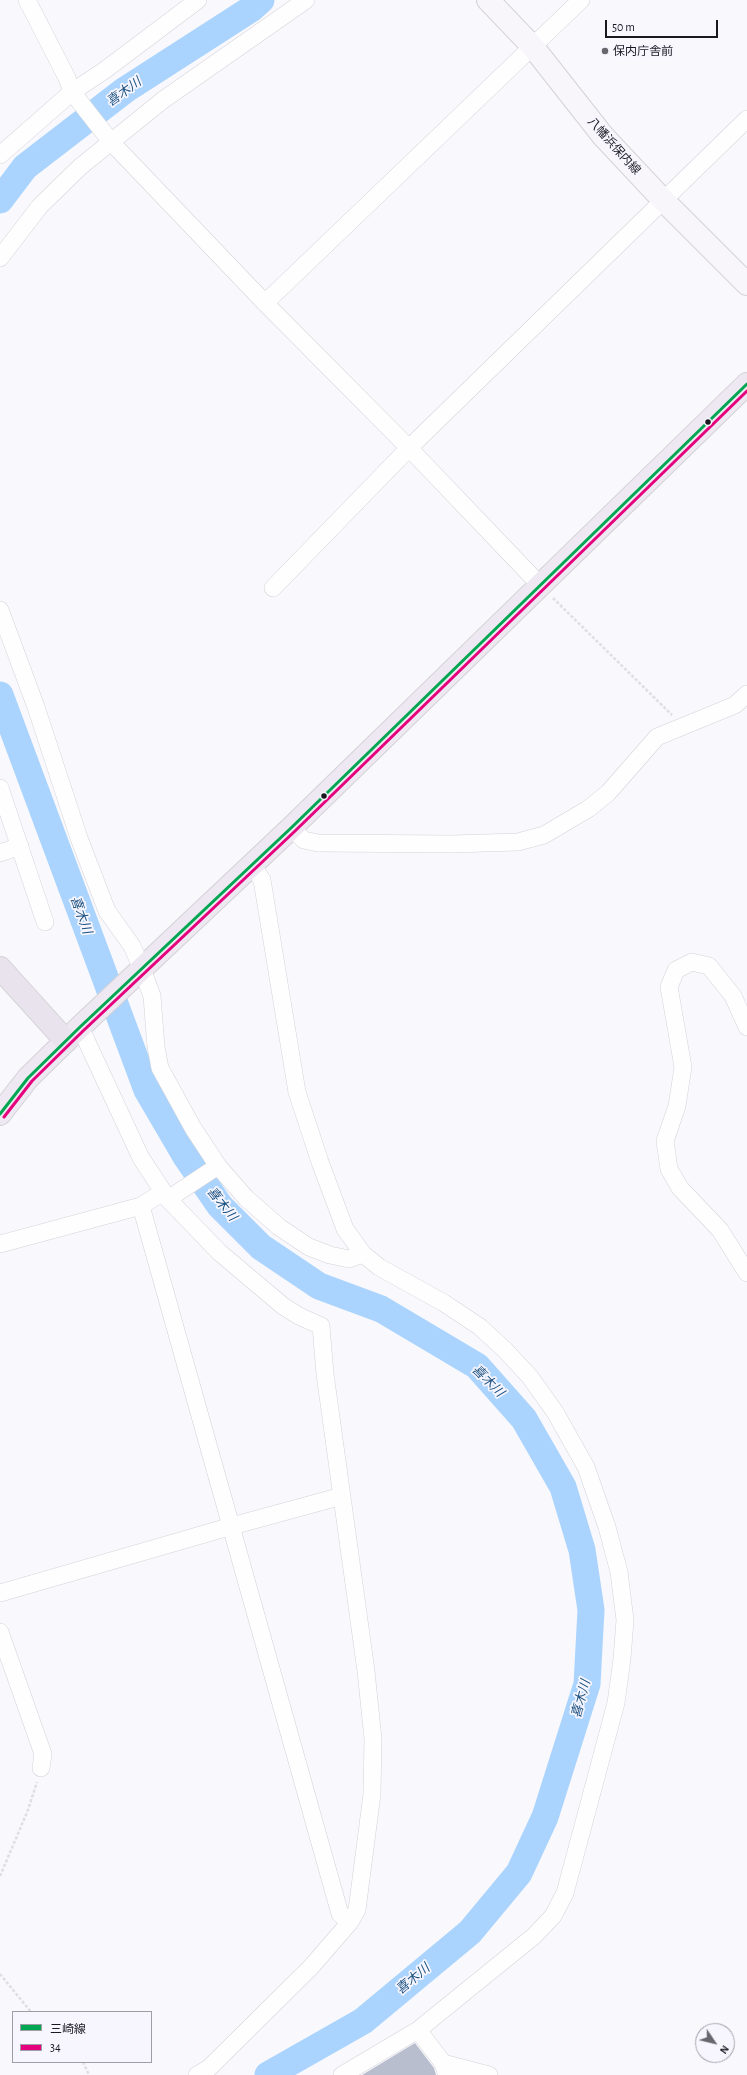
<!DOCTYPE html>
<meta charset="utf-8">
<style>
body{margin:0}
#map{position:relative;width:747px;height:2075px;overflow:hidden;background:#f8f8fd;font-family:"Alegreya Sans","Noto Sans JP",sans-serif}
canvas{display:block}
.legend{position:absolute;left:12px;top:2011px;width:140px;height:52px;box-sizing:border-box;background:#f7f6ff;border:1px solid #9f9ea6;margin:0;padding:5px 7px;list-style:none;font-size:12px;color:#1a1920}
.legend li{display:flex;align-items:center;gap:8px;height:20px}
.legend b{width:20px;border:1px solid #9f9ea6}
.north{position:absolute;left:695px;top:2023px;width:40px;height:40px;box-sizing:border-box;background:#f7f6ff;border:1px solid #9f9ea6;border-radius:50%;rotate:125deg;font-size:11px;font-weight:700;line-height:16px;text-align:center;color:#1a1920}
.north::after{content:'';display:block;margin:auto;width:14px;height:18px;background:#68676d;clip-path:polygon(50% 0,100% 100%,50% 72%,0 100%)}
.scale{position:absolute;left:605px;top:20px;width:113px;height:18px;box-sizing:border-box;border:2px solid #1a1920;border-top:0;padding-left:5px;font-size:12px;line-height:14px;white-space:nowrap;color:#1a1920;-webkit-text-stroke:3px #f7f6ff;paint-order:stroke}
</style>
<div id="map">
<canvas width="747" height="2075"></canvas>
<ul class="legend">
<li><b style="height:5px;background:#00a651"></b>三崎線</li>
<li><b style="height:5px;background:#e5007d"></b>34</li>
</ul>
<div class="north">N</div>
<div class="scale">50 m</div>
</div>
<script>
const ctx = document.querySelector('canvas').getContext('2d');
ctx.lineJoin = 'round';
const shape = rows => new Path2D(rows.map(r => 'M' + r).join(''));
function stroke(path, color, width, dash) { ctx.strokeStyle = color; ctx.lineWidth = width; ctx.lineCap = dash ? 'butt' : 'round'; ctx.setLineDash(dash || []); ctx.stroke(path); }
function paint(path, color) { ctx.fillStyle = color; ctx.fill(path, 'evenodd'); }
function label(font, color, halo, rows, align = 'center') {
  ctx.font = font + ' "Alegreya Sans","Noto Sans JP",sans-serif'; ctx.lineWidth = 3.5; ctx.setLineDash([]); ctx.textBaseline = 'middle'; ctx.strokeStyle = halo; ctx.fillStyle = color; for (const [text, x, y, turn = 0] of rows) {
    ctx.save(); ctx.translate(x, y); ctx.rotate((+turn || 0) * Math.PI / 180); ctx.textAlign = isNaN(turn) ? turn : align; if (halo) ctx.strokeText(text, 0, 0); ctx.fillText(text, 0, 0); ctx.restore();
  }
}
const river = shape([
 [0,200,25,167,125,90,251,9,261,0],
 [0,695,147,1090,185,1155,220,1206,261,1247,319,1286,381,1309,477,1366,524,1419,563,1487,582,1550,591,1610,587,1684,545,1817,519,1873,470,1932,363,2021,268,2075]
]);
const building = shape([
 [415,2043,434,2068,436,2075,362,2075]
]);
const path = shape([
 [553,598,672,715],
 [0,1876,28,1810,37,1782],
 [0,1974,31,2012],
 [83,2062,89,2075]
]);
const minor = shape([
 [27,0,67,78,72,92,112,143,265,303,409,448,540,585],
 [0,155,72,92,105,70,198,0],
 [0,258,40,206,80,167,163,100,306,0],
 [265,303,581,0],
 [273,588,409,448,747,119],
 [0,610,36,707,79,838,107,911,132,946,142,969,152,996,156,1047,160,1068,193,1128,218,1166,246,1198,279,1227,309,1247,330,1255,349,1259,363,1254],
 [0,788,45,922],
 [291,828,304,840,318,843,452,844,518,842,544,835,588,809,608,793,657,737,735,705,747,694],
 [0,853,20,846],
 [252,865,262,880,297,1092,320,1162,345,1229,363,1254,379,1267,444,1303,480,1327,505,1350,530,1377,555,1412,586,1467,607,1527,619,1572,625,1620,622,1659,616,1703,565,1893,553,1916,534,1936,418,2030,342,2075],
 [80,1027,141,1158,168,1199,219,1252,283,1306,299,1316,321,1326,325,1374,366,1671,373,1739,372,1794,357,1910,350,1922],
 [747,1027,733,996,709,966,692,962,676,970,669,987,683,1067,677,1106,665,1141,669,1169,680,1188,720,1230,747,1273],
 [168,1199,218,1166],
 [141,1206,340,1914,350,1922,311,1967,209,2068,197,2075],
 [0,1244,141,1206,163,1192],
 [0,1593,232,1526,342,1496],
 [0,1632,43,1754,41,1768],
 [418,2030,443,2063,447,2075],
 [443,2063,489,2075]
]);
const secondary = shape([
 [488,0,533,47,603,136,663,200,747,284]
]);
const trunk = shape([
 [0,1114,28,1078,80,1027,291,828,747,384]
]);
const motorway = shape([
 [0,968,66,1041]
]);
const bus1 = shape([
 [0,1114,28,1078,80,1027,291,828,747,384]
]);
const bus2 = shape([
 [4,1117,32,1081,83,1031,294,832,747,391]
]);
const markers = [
 [605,51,4,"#68676d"],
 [708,422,3.5,"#1a1920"],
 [324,796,3.5,"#1a1920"]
];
const poiNames = [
 ["保内庁舎前",613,51]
];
const streetNames = [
 ["八幡浜保内線",614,146,48]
];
const waterNames = [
 ["喜木川",124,92,-36],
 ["喜木川",81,915,70],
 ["喜木川",222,1204,51],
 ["喜木川",488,1381,45],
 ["喜木川",581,1699,-75],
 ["喜木川",413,1979,-40]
];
stroke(river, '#aad4fd', 27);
paint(building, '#b9becf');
stroke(minor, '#d3d3d8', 18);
stroke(secondary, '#d3d3d8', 24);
stroke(trunk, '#d3d3d6', 24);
stroke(motorway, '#d3d3d6', 24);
stroke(path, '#dfdfe1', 2.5, [3, 2]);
stroke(minor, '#fefeff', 17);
stroke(secondary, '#f8f6fa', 22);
stroke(trunk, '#ede8f1', 22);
stroke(motorway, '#e9e3ee', 22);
stroke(bus1, '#00a651', 3);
stroke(bus2, '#e5007d', 3);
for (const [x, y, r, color] of markers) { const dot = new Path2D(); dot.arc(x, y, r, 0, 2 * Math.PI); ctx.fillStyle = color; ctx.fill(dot); stroke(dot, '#f7f6ff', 1.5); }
label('12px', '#1a1920', '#f7f6ff', poiNames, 'left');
label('12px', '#1a1920', '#f7f6ff', streetNames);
label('italic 13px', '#1c5280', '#f7f6ff', waterNames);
</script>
